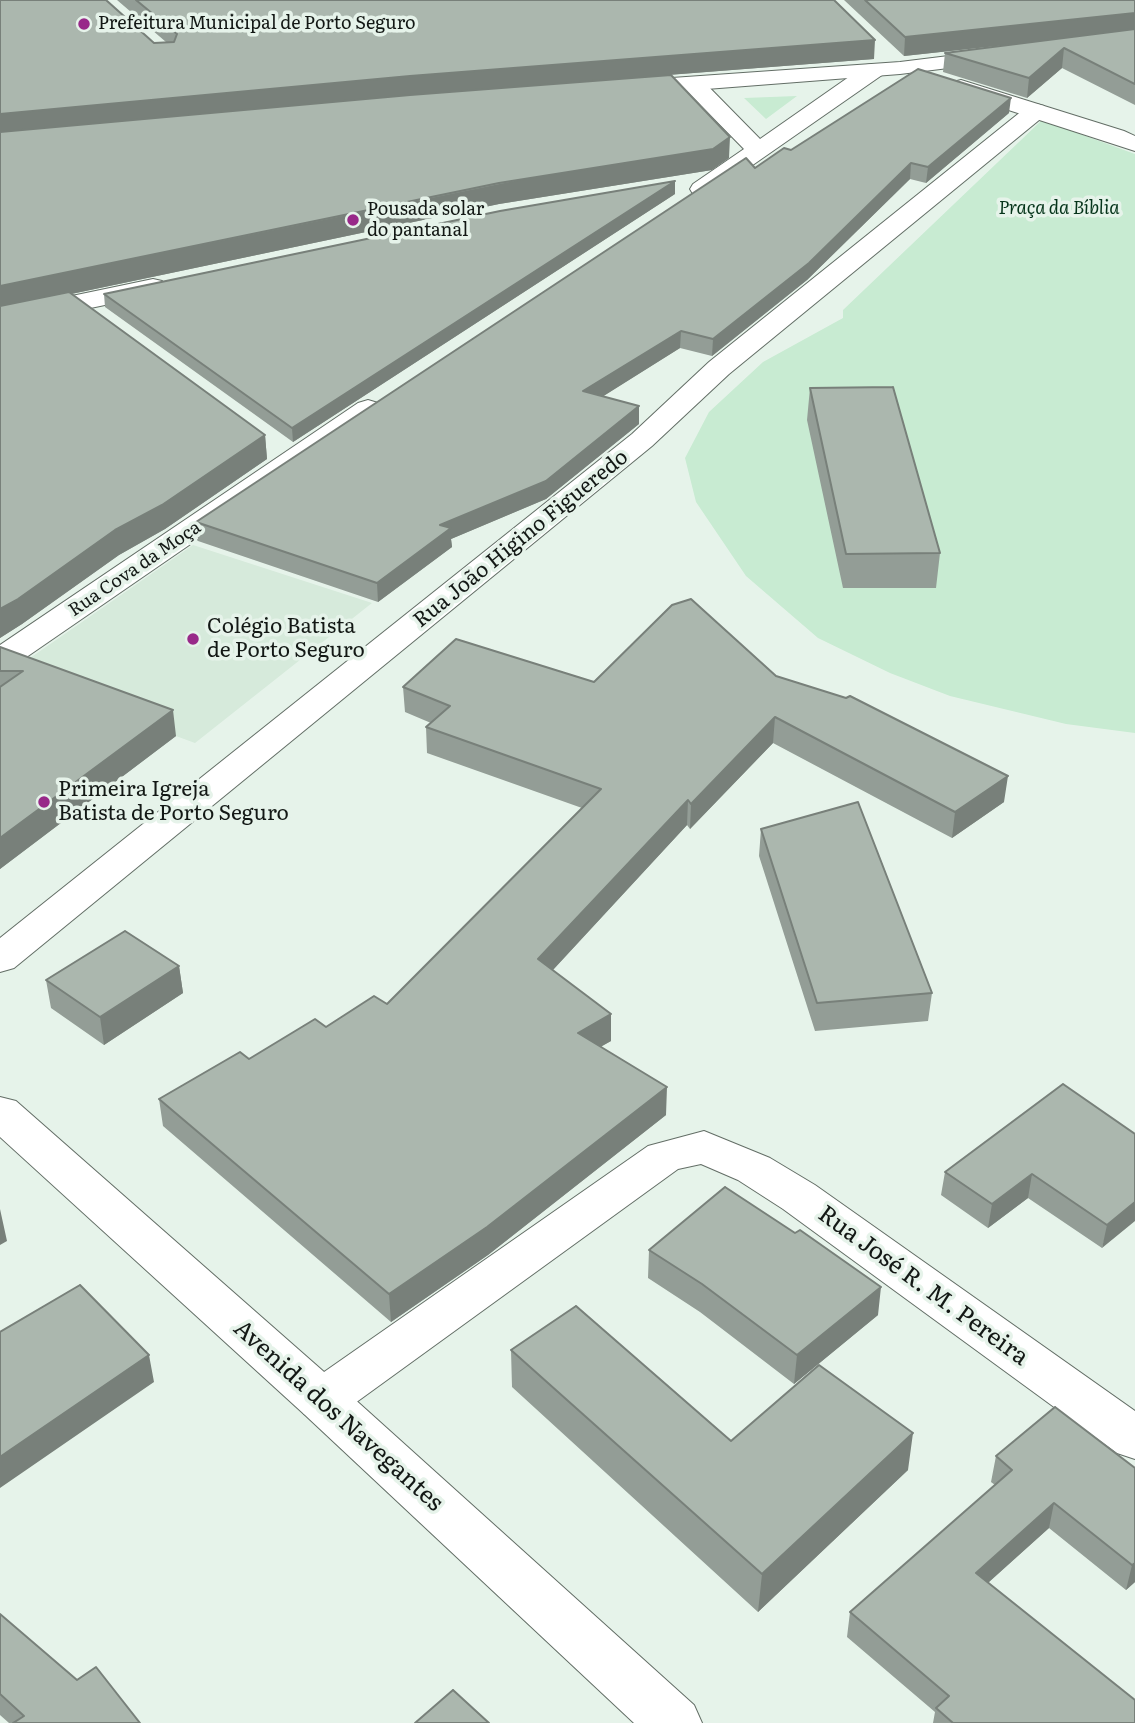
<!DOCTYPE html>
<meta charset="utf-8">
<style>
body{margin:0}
canvas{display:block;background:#e6f3ea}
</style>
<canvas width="1135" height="1723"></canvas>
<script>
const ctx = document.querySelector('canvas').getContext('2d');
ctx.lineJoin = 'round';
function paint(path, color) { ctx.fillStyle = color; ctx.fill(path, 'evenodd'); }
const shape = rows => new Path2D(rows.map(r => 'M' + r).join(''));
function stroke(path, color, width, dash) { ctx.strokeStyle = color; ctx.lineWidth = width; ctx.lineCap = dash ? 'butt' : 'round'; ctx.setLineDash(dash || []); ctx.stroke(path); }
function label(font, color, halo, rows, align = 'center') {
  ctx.font = font + ' Literata,serif'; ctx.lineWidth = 7; ctx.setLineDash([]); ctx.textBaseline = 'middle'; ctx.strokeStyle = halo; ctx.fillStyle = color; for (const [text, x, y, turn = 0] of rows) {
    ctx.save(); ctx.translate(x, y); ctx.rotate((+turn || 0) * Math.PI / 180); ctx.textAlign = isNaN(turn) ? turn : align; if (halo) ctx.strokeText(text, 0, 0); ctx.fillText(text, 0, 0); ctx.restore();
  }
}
const built = shape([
 [193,545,372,603,195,743,7,674]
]);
const green = shape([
 [797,96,766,119,744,98],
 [1042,120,1135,154,1135,733,1066,724,950,696,890,673,818,638,746,576,696,502,685,458,709,412,763,362,843,318,843,310]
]);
const street = shape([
 [874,64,882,65,885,70,882,75,711,194,702,196,693,194,690,189,693,184,744,149,684,88,681,83,684,78,700,78,760,139,866,65,874,64],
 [1036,104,1044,106,1047,111,1044,116,729,374,652,446,14,968,0,972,0,938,632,434,709,362,1028,106,1036,104],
 [153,279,162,281,166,287,162,293,0,327,0,311,153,279],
 [368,400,378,403,382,409,378,415,12,667,0,670,0,645,358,403,368,400],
 [704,1131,770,1158,815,1185,1135,1411,1135,1459,1117,1453,783,1209,738,1180,701,1164,678,1169,340,1414,322,1420,304,1414,297,1400,304,1386,648,1146,704,1131]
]);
const secondary = shape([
 [997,50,1005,51,1008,56,1005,61,900,74,629,95,621,93,618,88,621,83,629,81,900,62,997,50],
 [961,80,1124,131,1135,136,1135,151,953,92,950,87,953,82,961,80],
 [0,1097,16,1101,340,1386,694,1705,702,1723,634,1723,304,1414,0,1137,0,1097]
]);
const wall = shape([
 [0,0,154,43,166,42,117,0,834,0,874,59,550,84,729,158,712,170,499,204,71,294,265,435,267,459,165,529,119,555,22,624,0,638],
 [844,0,1135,0,1135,105,1062,68,1027,98,943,72,945,53,1013,44,904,56],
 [1009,113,926,183,910,179,807,280,712,356,680,348,603,396,639,424,546,499,451,539,452,547,378,602,198,541,196,522,755,168,791,150],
 [675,194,293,442,105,307,104,294],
 [810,388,940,553,936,588,843,588,807,420],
 [0,647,176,736,0,869],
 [776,676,1004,802,952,838,773,743,690,829,687,825,553,970,611,1014,611,1041,601,1046,666,1115,488,1255,391,1322,163,1126,159,1099,249,1059,326,1027,387,1004,582,808,427,753,426,727,431,723,405,712,403,687],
 [761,829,932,993,928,1021,815,1031,759,856],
 [179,966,183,993,104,1045,51,1008,46,980],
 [1135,1134,1102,1248,1028,1198,988,1228,941,1195,945,1172],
 [795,1233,878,1315,794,1384,700,1312,648,1278,649,1250],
 [511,1350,731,1441,908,1470,758,1612,512,1387],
 [996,1456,1135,1468,1135,1582,1126,1590,1049,1528,988,1583,1135,1723,933,1723,935,1712,847,1637,850,1612,995,1485,991,1482],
 [0,1614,77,1680,140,1723,9,1723,0,1715]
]);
const shadedWall = shape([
 [1135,13,1135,31,904,56,905,37],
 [875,40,874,59,411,95,0,134,0,114,410,76],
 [1064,48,1062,68,1027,98,1029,78],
 [1011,98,1009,113,926,183,928,167],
 [730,137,729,158,712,170,499,204,0,309,0,286],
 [911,163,910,179,807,280,712,356,713,339],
 [675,181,675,194,293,442,292,428],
 [681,331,680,348,583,409,583,391],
 [639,406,639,424,546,499,451,539,452,547,378,602,377,583,440,525],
 [265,435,267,459,165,529,119,555,22,624,0,638,0,609,115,530],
 [173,710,176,736,0,869,0,838],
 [775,717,773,743,690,829,691,804],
 [1008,776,1004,802,952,838,955,812],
 [688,800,687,825,538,986,538,959],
 [179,966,183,993,104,1045,100,1017],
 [611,1014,611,1041,578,1060,578,1033],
 [667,1087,666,1115,488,1255,391,1322,389,1294],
 [1032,1174,1028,1198,988,1228,992,1204],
 [1135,1202,1135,1221,1102,1248,1107,1225],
 [0,1209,7,1241,0,1245],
 [881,1287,878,1315,794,1384,797,1355],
 [149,1355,154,1382,0,1488,0,1457],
 [913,1433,908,1470,758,1612,762,1574],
 [1054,1503,1049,1528,971,1598,976,1573],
 [1135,1563,1135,1582,1126,1590,1132,1565]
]);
const building = shape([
 [0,0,106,0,154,43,174,42,177,34,136,0,834,0,875,40,410,76,0,114,0,0],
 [865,0,1135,0,1135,13,905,37,865,0],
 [1135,29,1135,84,1064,48,1029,78,945,53,1135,29],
 [918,69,1011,98,928,167,911,163,809,263,713,339,681,331,583,391,639,406,546,481,440,525,451,528,377,583,196,522,746,158,755,168,784,148,791,150,918,69],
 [671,75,730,137,713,149,499,183,0,286,0,132,410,95,671,75],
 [675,181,292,428,104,294,500,211,675,181],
 [69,292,265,435,162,505,115,530,18,599,0,609,0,306,69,292],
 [893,387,940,553,846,554,810,388,893,387],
 [691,599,776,676,846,698,850,696,1008,776,955,812,775,717,691,804,688,800,538,959,611,1014,578,1033,667,1087,487,1227,389,1294,159,1099,240,1052,249,1059,315,1019,326,1027,374,996,387,1004,601,789,426,727,450,706,403,687,456,639,594,682,672,605,691,599],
 [0,647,173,710,0,838,0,687,23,671,0,671,0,647],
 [858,802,932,993,817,1003,761,829,858,802],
 [125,931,179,966,100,1017,46,980,125,931],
 [1063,1084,1135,1134,1135,1202,1107,1225,1032,1174,992,1204,945,1172,1063,1084],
 [725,1187,795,1233,800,1230,881,1287,797,1355,702,1284,649,1250,725,1187],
 [80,1285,149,1355,0,1457,0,1332,80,1285],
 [576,1306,731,1441,819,1365,913,1433,762,1574,511,1350,576,1306],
 [1055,1407,1135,1468,1135,1563,1132,1565,1054,1503,976,1573,1135,1700,1135,1723,953,1723,936,1708,949,1696,850,1612,1012,1470,996,1456,1055,1407],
 [0,1614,77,1680,96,1667,140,1723,13,1723,24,1716,0,1694,0,1614],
 [453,1690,489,1723,415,1723,453,1690]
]);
const markers = [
 [84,24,7,"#982989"],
 [353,220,7,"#982989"],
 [193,639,7,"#982989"],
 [44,802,7,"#982989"]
];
const farPoinames = [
 ["Prefeitura Municipal de Porto Seguro",98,24],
 ["Pousada solar",367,210],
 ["do pantanal",367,231]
];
const farParknames = [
 ["Praça da Bíblia",1059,209]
];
const farStreetnames = [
 ["Rua Cova da Moça",135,569,-34]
];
const streetNames = [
 ["Rua João Higino Figueredo",521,539,-39]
];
const poiNames = [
 ["Colégio Batista",207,627],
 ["de Porto Seguro",207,651],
 ["Primeira Igreja",58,790],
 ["Batista de Porto Seguro",58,814]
];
const nearStreetnames = [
 ["Rua José R. M. Pereira",923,1286,36],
 ["Avenida dos Navegantes",338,1416,42]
];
paint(built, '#d6eadb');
paint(green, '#c8ebd2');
stroke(street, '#636e66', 2);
stroke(secondary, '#636e66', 2);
paint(street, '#fff');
paint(secondary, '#fff');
paint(wall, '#939d96');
paint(shadedWall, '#78807a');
paint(building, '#abb7ae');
stroke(building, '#78807a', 2);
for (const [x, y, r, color] of markers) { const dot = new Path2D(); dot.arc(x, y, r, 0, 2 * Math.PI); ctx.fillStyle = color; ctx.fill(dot); stroke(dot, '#e6f3ea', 2.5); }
label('18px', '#131815', '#e6f3ea', farPoinames, 'left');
label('italic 18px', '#05341a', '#e6f3ea', farParknames);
label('18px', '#131815', '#e6f3ea', farStreetnames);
label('21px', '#131815', '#e6f3ea', streetNames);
label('21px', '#131815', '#e6f3ea', poiNames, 'left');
label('24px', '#131815', '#e6f3ea', nearStreetnames);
</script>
